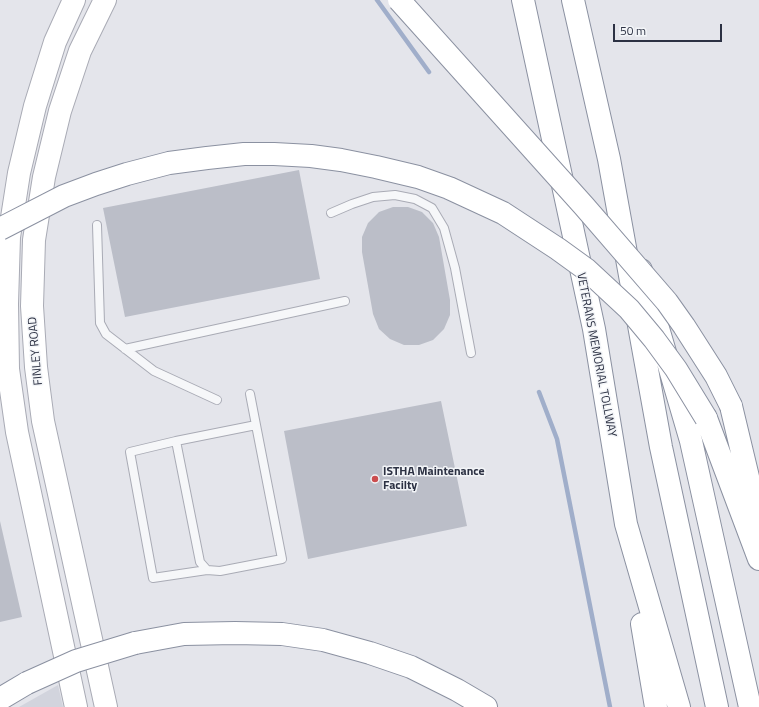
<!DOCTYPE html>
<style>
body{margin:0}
#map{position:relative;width:759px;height:707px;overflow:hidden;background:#e4e5eb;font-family:"Titillium Web",sans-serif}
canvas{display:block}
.scale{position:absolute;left:613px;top:24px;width:109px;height:18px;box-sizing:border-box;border:2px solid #2c3143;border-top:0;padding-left:5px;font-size:12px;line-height:14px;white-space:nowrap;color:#2c3143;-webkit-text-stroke:3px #f3f5f8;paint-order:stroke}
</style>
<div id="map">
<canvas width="759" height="707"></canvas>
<div class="scale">50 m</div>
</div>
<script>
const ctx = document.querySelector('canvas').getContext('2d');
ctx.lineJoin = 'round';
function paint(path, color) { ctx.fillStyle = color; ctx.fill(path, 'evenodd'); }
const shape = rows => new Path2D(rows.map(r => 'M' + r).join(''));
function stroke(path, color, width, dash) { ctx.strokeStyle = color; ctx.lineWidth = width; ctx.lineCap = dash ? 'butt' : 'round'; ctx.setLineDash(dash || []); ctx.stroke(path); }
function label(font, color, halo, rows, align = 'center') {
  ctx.font = font + ' "Titillium Web",sans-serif'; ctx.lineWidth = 3; ctx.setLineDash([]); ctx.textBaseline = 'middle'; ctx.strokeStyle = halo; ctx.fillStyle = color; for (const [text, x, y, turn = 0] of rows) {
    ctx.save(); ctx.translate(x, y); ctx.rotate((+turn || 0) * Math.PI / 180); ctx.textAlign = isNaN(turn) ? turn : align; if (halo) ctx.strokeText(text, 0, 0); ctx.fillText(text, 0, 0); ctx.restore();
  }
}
const built = shape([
 [58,685,63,707,19,707]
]);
const stream = shape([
 [377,0,429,72],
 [539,392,557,439,610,707]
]);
const building = shape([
 [299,170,320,279,125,317,103,208],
 [393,207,408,207,422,212,433,223,439,237,450,300,450,315,444,329,433,340,419,345,404,345,390,339,379,329,373,314,362,252,362,237,368,223,379,212],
 [441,401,467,526,308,559,284,431],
 [0,521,22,617,0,622]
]);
const lane = shape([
 [331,213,352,204,373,197,395,195,415,199,432,208,444,228,455,268,471,353],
 [97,225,100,323,106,334,154,371,217,400],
 [125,349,345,301],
 [250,394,256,425,282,559,220,571,207,570,200,562,176,441,256,425],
 [176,441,130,452,153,578,207,570]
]);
const secondary = shape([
 [74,0,55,42,35,106,19,173,9,237,7,304,8,369,17,432,76,707],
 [105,0,80,51,60,111,44,177,34,240,32,306,36,367,43,421,106,707]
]);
const highway = shape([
 [523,0,594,329,626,524,679,707],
 [573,0,609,159,661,447,717,707],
 [641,270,691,441,750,707],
 [731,406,759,523],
 [706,418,759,559],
 [642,624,656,707],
 [135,643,184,634,235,633,282,634,323,640,370,653,411,667,457,690,486,707],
 [0,699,27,683]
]);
const highwayBridge = shape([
 [399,0,584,206,667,302,684,326,716,376,731,406],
 [0,229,64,196,96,184,127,174,169,163,207,158,244,154,274,154,311,156,341,160,376,167,418,177,449,188,503,213,558,249,587,270,629,309,654,339,676,369,706,418],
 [27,683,76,661,135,643]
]);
const markers = [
 [375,479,4,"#cb4d4f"]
];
const streetNames = [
 ["FINLEY ROAD",36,351,-95],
 ["VETERANS MEMORIAL TOLLWAY",596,355,79]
];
const poiNames = [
 ["ISTHA Maintenance",383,472],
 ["Facilty",383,486]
];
paint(built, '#d2d4dd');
stroke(stream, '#a0aeca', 4.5);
paint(building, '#bbbec8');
stroke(lane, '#a9abb5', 10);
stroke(secondary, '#a9abb5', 24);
stroke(highway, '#8b91a1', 24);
stroke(lane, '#f6f7f9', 8);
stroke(secondary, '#fff', 22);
stroke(highway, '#fff', 22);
stroke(highwayBridge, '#8b91a1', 24, []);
stroke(highwayBridge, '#fff', 22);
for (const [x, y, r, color] of markers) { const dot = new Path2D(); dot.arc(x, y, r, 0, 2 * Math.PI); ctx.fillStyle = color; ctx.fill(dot); stroke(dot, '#f3f5f8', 1.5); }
label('12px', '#2c3143', '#f3f5f8', streetNames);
label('bold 12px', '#2c3143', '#f3f5f8', poiNames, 'left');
</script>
